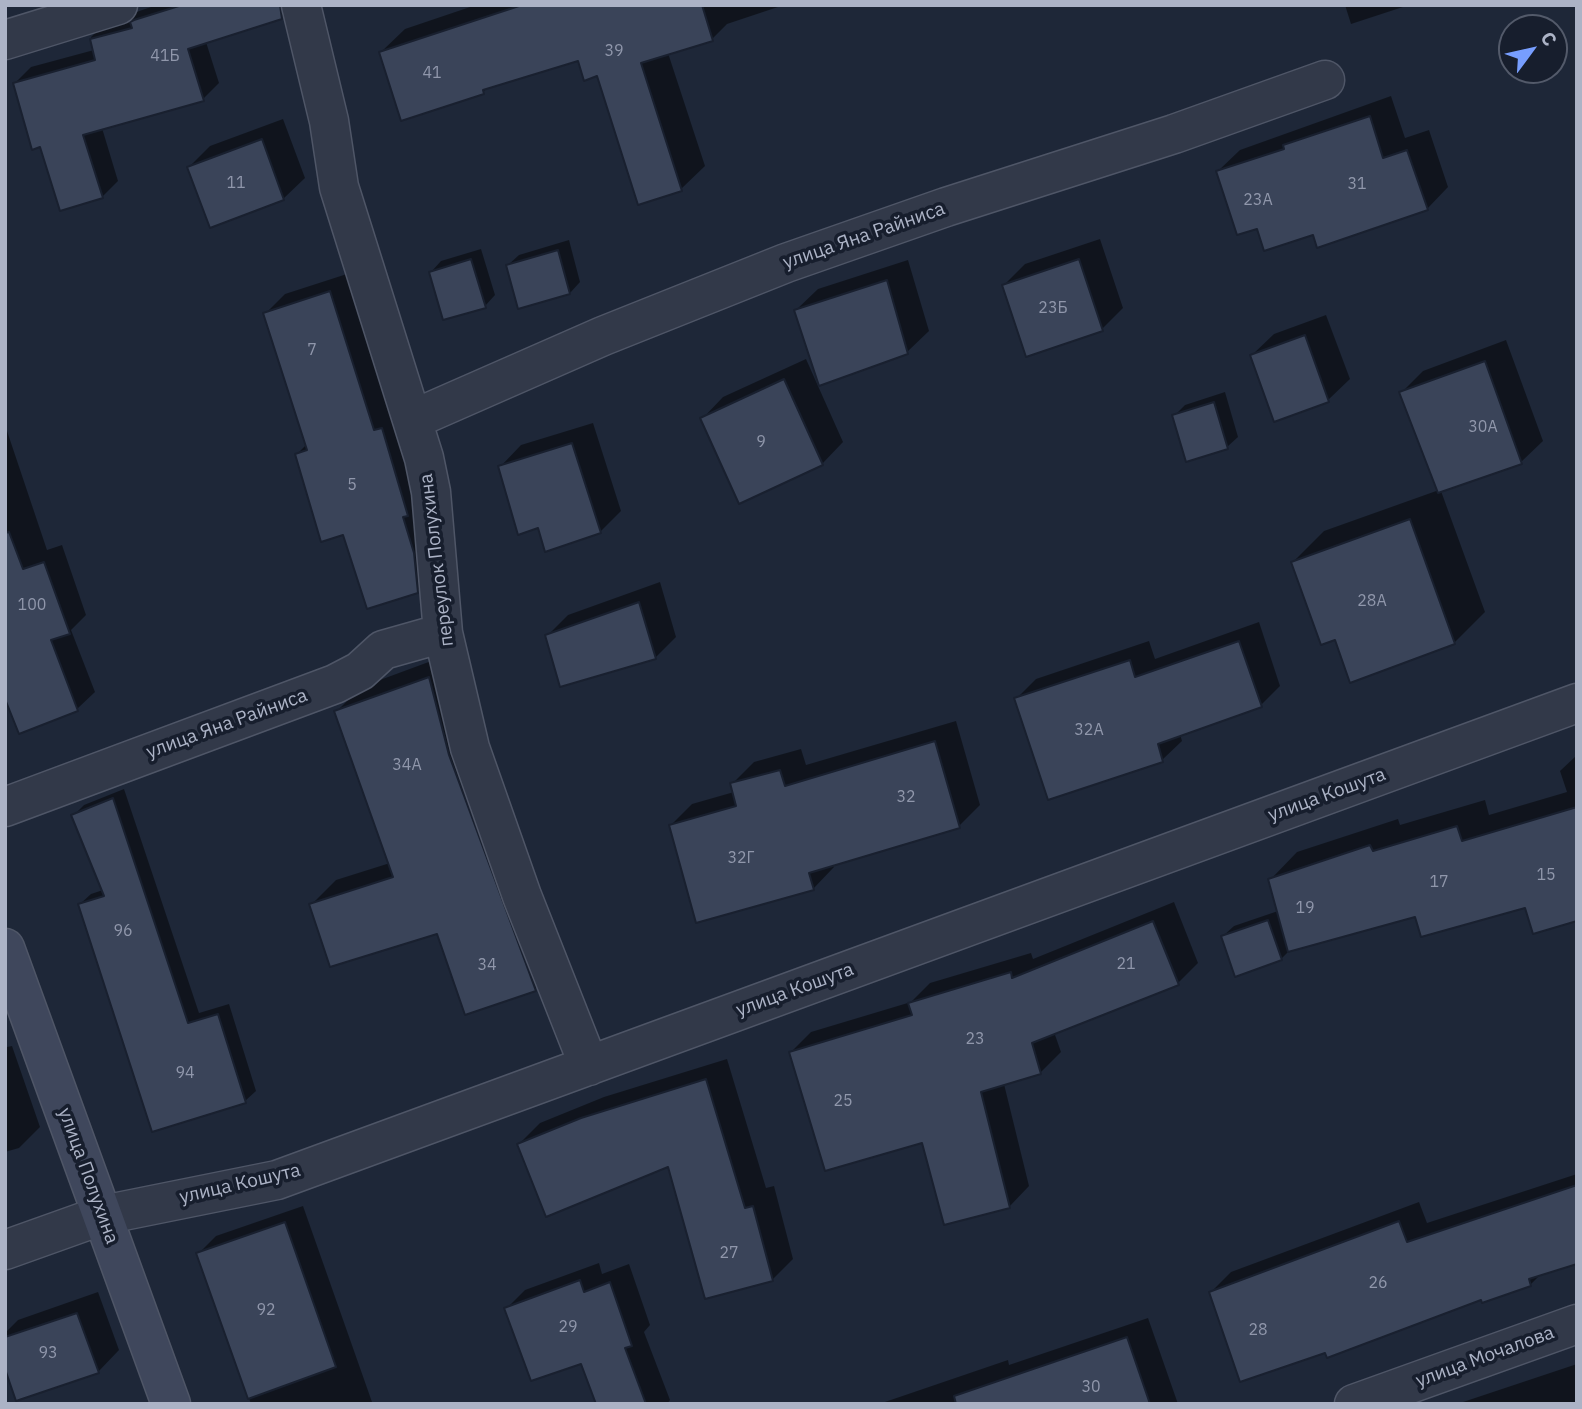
<!DOCTYPE html>
<meta charset="utf-8">
<style>
body{margin:0}
#map{position:relative;width:1582px;height:1409px;overflow:hidden;background:#1e2738;font-family:"IBM Plex Sans",sans-serif}
canvas{display:block}
.frame{position:absolute;inset:0;border:7px solid #acb3c6;pointer-events:none}
.north{position:absolute;left:1498px;top:14px;width:70px;height:70px;box-sizing:border-box;background:#171e2d;border:2px solid #535a6a;border-radius:50%;rotate:57deg;font-size:19px;font-weight:700;line-height:28px;text-align:center;color:#acb3c6}
.north::after{content:'';display:block;margin:auto;width:24px;height:32px;background:#779eff;clip-path:polygon(50% 0,100% 100%,50% 72%,0 100%)}
</style>
<div id="map">
<canvas width="1582" height="1409"></canvas>
<div class="frame"></div>
<div class="north">С</div>
</div>
<script>
const ctx = document.querySelector('canvas').getContext('2d');
ctx.lineJoin = 'round';
function paint(path, color) { ctx.fillStyle = color; ctx.fill(path, 'evenodd'); }
const shape = rows => new Path2D(rows.map(r => 'M' + r).join(''));
function stroke(path, color, width, dash) { ctx.strokeStyle = color; ctx.lineWidth = width; ctx.lineCap = dash ? 'butt' : 'round'; ctx.setLineDash(dash || []); ctx.stroke(path); }
function label(font, color, halo, rows, align = 'center') {
  ctx.font = font + ' "IBM Plex Sans",sans-serif'; ctx.lineWidth = 7; ctx.setLineDash([]); ctx.textBaseline = 'middle'; ctx.strokeStyle = halo; ctx.fillStyle = color; for (const [text, x, y, turn = 0] of rows) {
    ctx.save(); ctx.translate(x, y); ctx.rotate((+turn || 0) * Math.PI / 180); ctx.textAlign = isNaN(turn) ? turn : align; if (halo) ctx.strokeText(text, 0, 0); ctx.fillText(text, 0, 0); ctx.restore();
  }
}
const shadow = shape([
 [157,5,294,5,281,18,206,42,219,83,203,99,102,128,118,181,102,197,41,145,15,83,31,67,94,50,91,37,107,22],
 [476,5,784,5,727,24,712,39,668,53,705,166,681,189,598,74,579,59,489,86,483,92,381,52,405,29],
 [1345,5,1409,5,1351,24],
 [1391,96,1405,138,1429,130,1448,187,1427,209,1314,233,1258,226,1218,171,1240,150],
 [283,119,305,178,283,199,189,167,210,146],
 [1100,239,1123,308,1102,329,1004,285,1025,264],
 [569,240,580,282,570,293,508,265,519,255],
 [481,249,495,295,485,306,431,272,441,261],
 [908,260,929,331,907,352,796,310,818,289],
 [350,273,394,411,437,571,417,591,344,533,297,454,307,444,265,314,285,294],
 [1326,315,1350,379,1328,400,1276,419,1252,355,1274,334],
 [1506,340,1543,441,1521,462,1441,491,1485,612,1454,643,1336,638,1293,562,1324,531,1439,490,1401,393,1423,371],
 [806,359,843,442,822,464,702,419,723,397],
 [1225,392,1238,437,1227,447,1174,416,1185,405],
 [593,423,621,511,600,532,540,526,500,467,521,445],
 [5,425,47,550,62,545,86,615,71,630,95,692,77,709,5,691],
 [660,582,676,637,655,658,547,636,568,615],
 [1259,622,1280,686,1261,705,1180,734,1182,741,1162,760,1016,699,1036,679,1149,641,1155,659],
 [453,653,560,964,535,989,438,932,311,905,336,880,390,863,336,712,361,687],
 [956,721,980,805,959,826,833,864,834,867,813,889,671,825,692,804,734,792,732,784,754,762,801,749,806,765],
 [1577,755,1577,919,1526,906,1416,914,1290,950,1281,959,1223,936,1234,926,1278,911,1270,880,1297,852,1398,819,1400,825,1485,800,1489,815,1567,792,1560,771],
 [124,789,199,1013,229,1004,256,1091,245,1101,80,904,91,894,103,890,73,816,84,805],
 [1174,902,1198,963,1178,983,1054,1032,1061,1052,1040,1073,1004,1084,1029,1186,1009,1207,923,1141,791,1052,811,1032,911,1002,930,983,1031,953,1033,959],
 [5,1041,7,1047,12,1046,40,1127,19,1148,5,1152],
 [727,1059,766,1188,774,1186,793,1259,772,1280,669,1164,519,1144,540,1123,604,1097],
 [1577,1174,1577,1262,1542,1273,1530,1285,1482,1298,1326,1351,1211,1292,1231,1272,1419,1202,1427,1223],
 [303,1206,372,1402,376,1404,251,1404,198,1254,216,1236],
 [599,1263,602,1274,629,1264,650,1325,644,1332,670,1400,667,1404,598,1404,582,1362,506,1309,525,1290],
 [98,1292,119,1350,98,1372,5,1364,5,1333,18,1320],
 [1148,1318,1178,1404,879,1404,1008,1360,1009,1365],
 [1577,1364,1577,1404,1457,1404]
]);
const building = shape([
 [182,5,280,5,282,19,188,49,204,101,83,135,103,198,60,211,40,147,32,150,13,83,95,60,90,39,132,28,130,22,134,20,182,5],
 [522,5,702,5,713,41,641,63,682,191,638,205,597,76,584,81,578,61,483,90,484,94,401,121,379,52,522,5],
 [1370,116,1383,158,1407,150,1428,210,1317,248,1313,235,1264,251,1257,229,1237,235,1216,171,1284,149,1283,145,1370,116],
 [262,139,284,200,210,228,187,167,262,139],
 [558,250,570,294,518,309,506,265,558,250],
 [471,259,486,308,443,320,429,272,471,259],
 [1079,259,1103,331,1026,357,1002,285,1079,259],
 [887,280,908,354,819,386,794,310,887,280],
 [330,291,374,430,382,428,408,516,403,517,414,553,418,593,367,609,343,535,321,542,295,454,307,450,263,313,330,291],
 [1305,335,1329,402,1274,422,1250,355,1305,335],
 [1485,361,1522,464,1438,493,1399,392,1485,361],
 [784,379,823,465,739,504,700,418,784,379],
 [1214,402,1228,449,1186,462,1172,415,1214,402],
 [572,443,601,533,545,552,538,528,518,535,498,466,572,443],
 [1410,519,1455,644,1350,683,1335,640,1321,645,1291,562,1410,519],
 [9,532,23,569,44,562,70,634,51,640,78,711,19,734,5,699,5,533,9,532],
 [639,602,656,659,560,687,545,635,639,602],
 [1239,641,1262,707,1158,744,1163,762,1048,800,1014,698,1130,660,1135,677,1239,641],
 [429,677,449,755,536,991,465,1015,437,934,330,967,309,904,393,877,334,711,429,677],
 [935,741,960,828,809,873,814,890,696,923,669,825,736,806,730,783,780,770,785,786,935,741],
 [113,798,188,1023,218,1014,246,1103,152,1132,78,904,104,896,71,815,113,798],
 [1577,807,1577,921,1533,934,1525,908,1421,937,1415,917,1288,952,1268,879,1370,845,1373,851,1457,826,1462,841,1577,807],
 [1268,920,1282,960,1235,977,1221,936,1268,920],
 [1153,921,1179,985,1032,1043,1041,1074,981,1092,1010,1208,944,1225,922,1143,825,1171,789,1052,912,1015,908,1003,1011,972,1012,978,1153,921],
 [706,1079,745,1208,753,1206,773,1281,705,1299,668,1167,546,1217,517,1144,581,1118,706,1079],
 [1577,1185,1577,1264,1529,1279,1531,1286,1482,1303,1481,1300,1327,1358,1325,1353,1240,1382,1209,1292,1399,1221,1407,1242,1577,1185],
 [285,1222,336,1367,248,1399,196,1253,285,1222],
 [580,1280,584,1292,610,1282,632,1346,625,1348,646,1404,596,1404,581,1364,531,1381,504,1308,580,1280],
 [77,1313,99,1373,16,1401,5,1369,5,1337,77,1313],
 [1127,1337,1150,1404,956,1404,954,1396,1127,1337]
]);
const street = shape([
 [301,5,329,121,339,187,424,458,431,492,443,633,470,748,522,896,589,1066],
 [5,40,118,5],
 [414,419,603,336,786,263,946,207,1174,134,1325,80],
 [5,807,335,684,360,671,383,650,443,633],
 [5,1250,103,1215,277,1180,1577,703],
 [1354,1404,1577,1324]
]);
const secondary = shape([
 [5,948,171,1404]
]);
const numberNames = [
 ["39",614,51],
 ["41Б",165,56],
 ["41",432,73],
 ["11",236,183],
 ["31",1357,184],
 ["23А",1258,200],
 ["23Б",1053,308],
 ["7",312,350],
 ["30А",1483,427],
 ["9",761,442],
 ["5",352,485],
 ["28А",1372,601],
 ["100",32,605],
 ["32А",1089,730],
 ["34А",407,765],
 ["32",906,797],
 ["32Г",741,858],
 ["15",1546,875],
 ["17",1439,882],
 ["19",1305,908],
 ["96",123,931],
 ["21",1126,964],
 ["34",487,965],
 ["23",975,1039],
 ["94",185,1073],
 ["25",843,1101],
 ["27",729,1253],
 ["26",1378,1283],
 ["92",266,1310],
 ["29",568,1327],
 ["28",1258,1330],
 ["93",48,1353],
 ["30",1091,1387]
];
const streetNames = [
 ["улица Яна Райниса",864,236,-19],
 ["переулок Полухина",437,560,-97],
 ["улица Яна Райниса",227,724,-20],
 ["улица Кошута",1327,795,-20],
 ["улица Кошута",795,990,-20],
 ["улица Полухина",88,1176,70],
 ["улица Кошута",240,1184,-13],
 ["улица Мочалова",1485,1357,-20]
];
paint(shadow, '#0007');
paint(building, '#3a4459');
stroke(building, '#19202f', 2);
stroke(street, '#4f5667', 41);
stroke(secondary, '#4f5667', 41);
stroke(street, '#323949', 38);
stroke(secondary, '#3f475c', 38);
label('16px', '#9097ab', null, numberNames);
label('19px', '#acb3c6', '#171e2d', streetNames);
</script>
